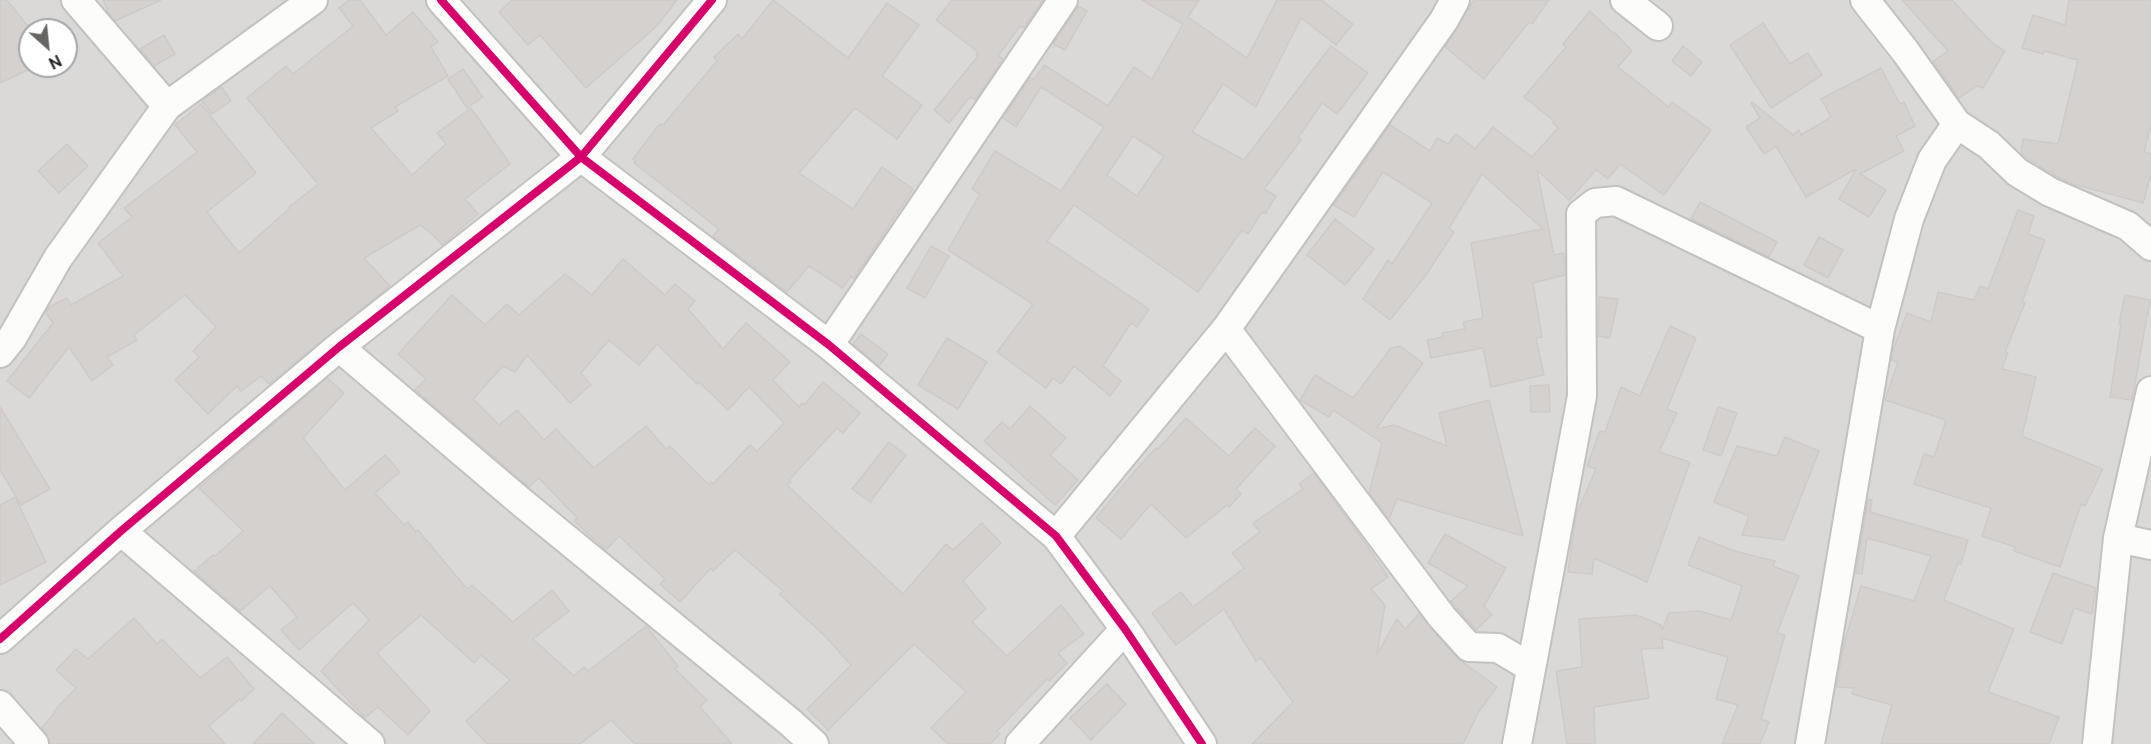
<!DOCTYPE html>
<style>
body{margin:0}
#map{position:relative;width:2151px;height:744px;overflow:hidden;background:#ece9e6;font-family:Ubuntu,sans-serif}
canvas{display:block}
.north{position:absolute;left:18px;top:18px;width:60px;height:60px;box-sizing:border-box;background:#fff;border:2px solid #a5a5a5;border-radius:50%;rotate:153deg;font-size:16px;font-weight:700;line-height:24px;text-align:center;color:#1e1e1e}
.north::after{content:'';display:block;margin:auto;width:21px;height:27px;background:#666564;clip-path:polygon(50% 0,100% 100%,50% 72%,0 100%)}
</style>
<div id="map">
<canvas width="2151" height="744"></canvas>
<div class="north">N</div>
</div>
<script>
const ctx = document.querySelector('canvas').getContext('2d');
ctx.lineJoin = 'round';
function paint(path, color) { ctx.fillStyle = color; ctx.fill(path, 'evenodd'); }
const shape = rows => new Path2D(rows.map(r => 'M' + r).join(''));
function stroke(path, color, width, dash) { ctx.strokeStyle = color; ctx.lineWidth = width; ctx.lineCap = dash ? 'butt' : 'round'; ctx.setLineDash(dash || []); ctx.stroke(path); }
const residential = shape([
 [0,0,2151,0,2151,744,0,744],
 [30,30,66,30,66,66,30,66]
]);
const building = shape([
 [0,0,7,0,30,29,30,44,22,50,30,69,0,83,0,0],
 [103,0,161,0,115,21,108,12,103,0],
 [349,0,360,0,386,35,413,12,438,42,431,47,448,76,395,107,398,111,371,128,412,175,446,144,437,133,471,108,510,164,465,199,478,214,442,245,433,235,420,225,364,258,390,286,269,384,261,376,241,391,237,386,208,414,175,380,199,357,193,351,216,327,185,295,134,335,137,340,107,357,113,365,92,381,69,347,29,398,7,381,53,323,46,313,49,307,67,298,71,305,123,276,98,243,132,217,124,208,197,152,175,125,201,104,256,173,207,212,239,253,290,208,289,207,316,186,317,183,247,98,286,66,293,74,353,26,339,8,349,0],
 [512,0,677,0,657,26,586,88,540,35,528,45,499,12,512,0],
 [773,0,848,58,887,3,919,25,882,76,922,105,897,139,855,108,799,173,853,209,882,167,913,189,854,279,851,276,843,288,809,266,787,292,713,236,719,229,634,163,635,161,633,159,658,126,661,124,663,125,717,61,714,57,738,34,742,39,773,0],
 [952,0,1043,0,1024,28,1020,26,998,56,1003,59,975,100,970,97,949,123,934,110,978,56,976,55,978,52,936,20,952,0],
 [1142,0,1199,0,1188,17,1247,58,1277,0,1321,0,1353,24,1336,45,1301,18,1256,107,1223,84,1192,132,1244,160,1331,46,1368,73,1337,114,1322,103,1298,138,1301,140,1264,189,1276,196,1265,214,1262,212,1248,234,1242,230,1198,292,1074,205,1047,241,1149,309,1137,327,1131,323,1103,366,1121,381,1110,396,1074,366,1061,384,1053,378,1046,388,997,352,1033,304,948,250,980,194,972,189,995,151,1061,191,1104,127,1041,87,1016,127,1003,118,1030,77,1034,80,1044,65,1108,106,1134,67,1152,79,1183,24,1142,0],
 [1133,136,1164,156,1137,196,1107,175,1133,136],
 [1474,0,1549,0,1532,24,1529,22,1484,79,1445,47,1474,0],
 [1902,0,1952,0,1992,43,2005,51,1983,88,1977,86,1959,98,1933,61,1948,51,1902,0],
 [2069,0,2151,0,2151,124,2144,152,2151,154,2151,174,2143,203,2073,184,2058,177,2053,174,2053,172,2048,172,2021,153,2023,139,2058,144,2078,60,2044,51,2043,54,2022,48,2033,15,2065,25,2069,0],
 [1078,6,1087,11,1065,50,1053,44,1078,6],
 [1590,11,1614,34,1615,33,1632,51,1618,67,1669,107,1672,102,1711,130,1664,195,1620,164,1608,179,1596,170,1569,200,1537,170,1554,255,1563,253,1565,258,1565,275,1533,283,1542,337,1536,338,1544,375,1491,387,1483,348,1431,358,1427,340,1443,337,1442,333,1465,329,1463,322,1483,318,1471,243,1543,229,1482,174,1449,228,1454,232,1426,275,1390,320,1363,299,1388,260,1392,264,1432,203,1383,172,1354,217,1334,205,1390,125,1430,151,1437,138,1448,144,1456,134,1475,149,1493,127,1532,157,1558,128,1553,123,1554,121,1524,97,1566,47,1563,44,1590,11],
 [1763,23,1790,64,1808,53,1822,75,1771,108,1730,45,1763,23],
 [164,35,175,54,154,66,140,49,164,35],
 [1683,46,1702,62,1691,76,1672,61,1683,46],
 [1881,68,1900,104,1904,102,1915,126,1896,136,1904,151,1860,174,1886,190,1869,217,1839,199,1856,169,1806,197,1776,146,1764,154,1746,127,1760,118,1751,103,1752,102,1793,135,1799,130,1801,135,1831,117,1821,99,1881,68],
 [463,69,483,97,467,108,448,79,463,69],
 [222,87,231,101,212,114,202,101,222,87],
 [67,144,88,166,59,193,38,171,67,144],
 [1700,202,1777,242,1769,257,1691,219,1700,202],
 [2018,210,2034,216,2028,234,2045,240,2022,302,2025,303,2005,352,2008,353,2002,369,2036,377,2022,436,2103,469,2085,506,2081,504,2060,567,2014,551,2015,547,1982,536,1991,508,1914,484,1924,454,1934,457,1946,420,1885,400,1898,362,1891,360,1893,350,1907,313,1931,322,1938,292,1974,300,1980,286,1988,289,2018,210],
 [1335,219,1374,249,1345,285,1307,255,1335,219],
 [1819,237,1843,250,1828,278,1804,265,1819,237],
 [931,246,949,256,925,298,907,288,931,246],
 [623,259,665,295,675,284,695,301,688,309,723,349,746,323,790,362,773,380,799,407,802,403,804,405,823,382,860,413,843,433,837,428,789,480,791,482,787,485,903,594,946,544,953,550,982,523,1001,543,963,581,986,609,972,622,1007,656,1061,605,1084,634,1058,653,1067,663,1049,681,1047,679,997,731,1000,734,990,744,948,744,931,728,966,692,914,644,828,730,807,709,851,665,825,636,779,594,783,591,735,550,713,571,711,568,680,602,660,584,665,579,619,536,606,550,574,521,577,518,539,478,529,487,415,390,426,379,398,354,452,295,485,325,507,304,519,315,565,274,592,295,623,259],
 [609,340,639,365,657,344,697,384,699,382,728,410,749,387,784,423,757,451,750,445,713,484,711,482,709,485,670,446,666,449,646,426,594,468,556,429,544,440,517,410,499,425,473,399,503,366,515,372,527,355,570,403,591,385,581,373,609,340],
 [2125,295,2150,300,2132,400,2110,397,2121,324,2119,324,2125,295],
 [1599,297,1618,299,1610,338,1598,336,1599,297],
 [1670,326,1696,338,1667,409,1677,413,1659,452,1690,462,1647,582,1594,558,1592,574,1568,572,1576,515,1596,469,1587,466,1600,431,1605,432,1621,387,1640,396,1670,326],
 [861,334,888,354,879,366,853,344,861,334],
 [947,338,987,362,958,409,918,385,947,338],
 [1400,346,1423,363,1376,429,1394,425,1447,446,1439,413,1489,400,1523,536,1397,499,1389,519,1369,493,1382,443,1333,410,1329,417,1300,400,1315,375,1353,398,1391,348,1400,346],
 [327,378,344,393,303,438,345,490,385,455,400,472,375,493,404,525,408,522,416,532,418,530,467,589,472,585,513,622,552,590,569,611,533,639,574,676,584,667,588,671,646,626,678,666,675,669,707,700,700,707,732,744,635,744,611,720,580,744,487,744,466,721,510,680,481,655,474,663,421,615,377,653,430,711,408,735,378,707,365,718,321,671,369,620,353,603,299,650,281,630,297,617,270,586,240,611,194,571,213,555,215,556,243,531,199,488,327,378],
 [1549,385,1550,412,1531,412,1530,386,1549,385],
 [1030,406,1066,438,1050,455,1078,480,1055,505,984,441,1002,422,1010,429,1030,406],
 [0,407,50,489,21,505,0,470,0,407],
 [1718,407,1737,413,1721,456,1703,450,1718,407],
 [1186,418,1229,456,1255,428,1275,446,1236,489,1241,494,1229,507,1227,505,1186,538,1151,504,1121,539,1096,518,1134,472,1156,448,1158,449,1186,418],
 [1785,437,1819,451,1784,540,1742,535,1749,516,1714,502,1737,446,1777,456,1785,437],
 [889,442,906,455,870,502,852,489,889,442],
 [1314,473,1366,544,1388,577,1371,589,1385,605,1377,654,1397,619,1405,629,1419,614,1457,658,1497,687,1478,713,1463,744,1252,744,1293,702,1261,658,1256,661,1224,609,1176,645,1152,613,1181,592,1193,607,1244,568,1232,553,1260,532,1253,523,1303,489,1299,484,1314,473],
 [15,497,46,562,0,585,0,505,15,497],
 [1868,499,1872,500,1870,512,1968,540,1961,564,1958,563,1944,600,2014,629,1988,692,2059,717,2049,744,1881,744,1892,705,1852,694,1854,688,1836,687,1844,644,1861,586,1914,601,1931,556,1867,538,1862,574,1856,573,1868,499],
 [1445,534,1506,568,1484,606,1492,615,1476,630,1451,601,1468,586,1428,563,1445,534],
 [1699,537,1735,551,1775,561,1773,566,1799,576,1777,633,1785,635,1761,719,1769,722,1760,744,1722,744,1738,705,1716,699,1728,657,1662,638,1663,648,1641,649,1649,698,1594,707,1595,744,1567,744,1556,671,1582,667,1579,619,1636,615,1661,625,1662,630,1669,613,1699,611,1731,620,1742,586,1688,565,1699,537],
 [2053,573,2096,588,2092,614,2074,608,2062,644,2030,632,2053,573],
 [134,618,157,644,162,639,200,678,227,657,254,689,241,701,240,699,209,726,225,744,50,744,47,734,42,728,55,712,54,711,76,688,56,670,76,649,88,659,134,618],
 [1107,684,1126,704,1091,740,1070,718,1107,684],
 [282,713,315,744,253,744,282,713]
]);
const minor = shape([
 [76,0,167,106],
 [441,0,581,157,829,345,1056,536,1125,629,1202,744],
 [1625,0,1658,26],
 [1865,0,1905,51,1957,124,1989,145,2017,172,2050,192,2128,226,2151,246],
 [1226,329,1442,617,1469,647,1498,648,1530,667],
 [829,345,1063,0],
 [339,347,520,501,791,723,814,744],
 [0,353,12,338,58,258,167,106,313,0],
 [121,531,370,744],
 [1056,536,1226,329,1444,20,1455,0],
 [2118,538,2151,545],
 [0,639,121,531,339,347,581,157,712,0],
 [0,705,34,744],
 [1020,744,1125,629],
 [1517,744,1582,396,1581,214,1595,203,1616,201,1880,329],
 [1810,744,1880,329,1909,219,1932,160,1957,124],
 [2097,744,2118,538,2151,391]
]);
const cycleway = shape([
 [441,0,581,157,829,345,1056,536,1125,629,1202,744],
 [0,639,121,531,339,347,581,157,712,0]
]);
paint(residential, '#dbd9d8');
paint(building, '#d4d1cf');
stroke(building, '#cfcac7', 1.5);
stroke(minor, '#c3c2c1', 32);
stroke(minor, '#fcfcfb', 28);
stroke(cycleway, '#d6006c', 8);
</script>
